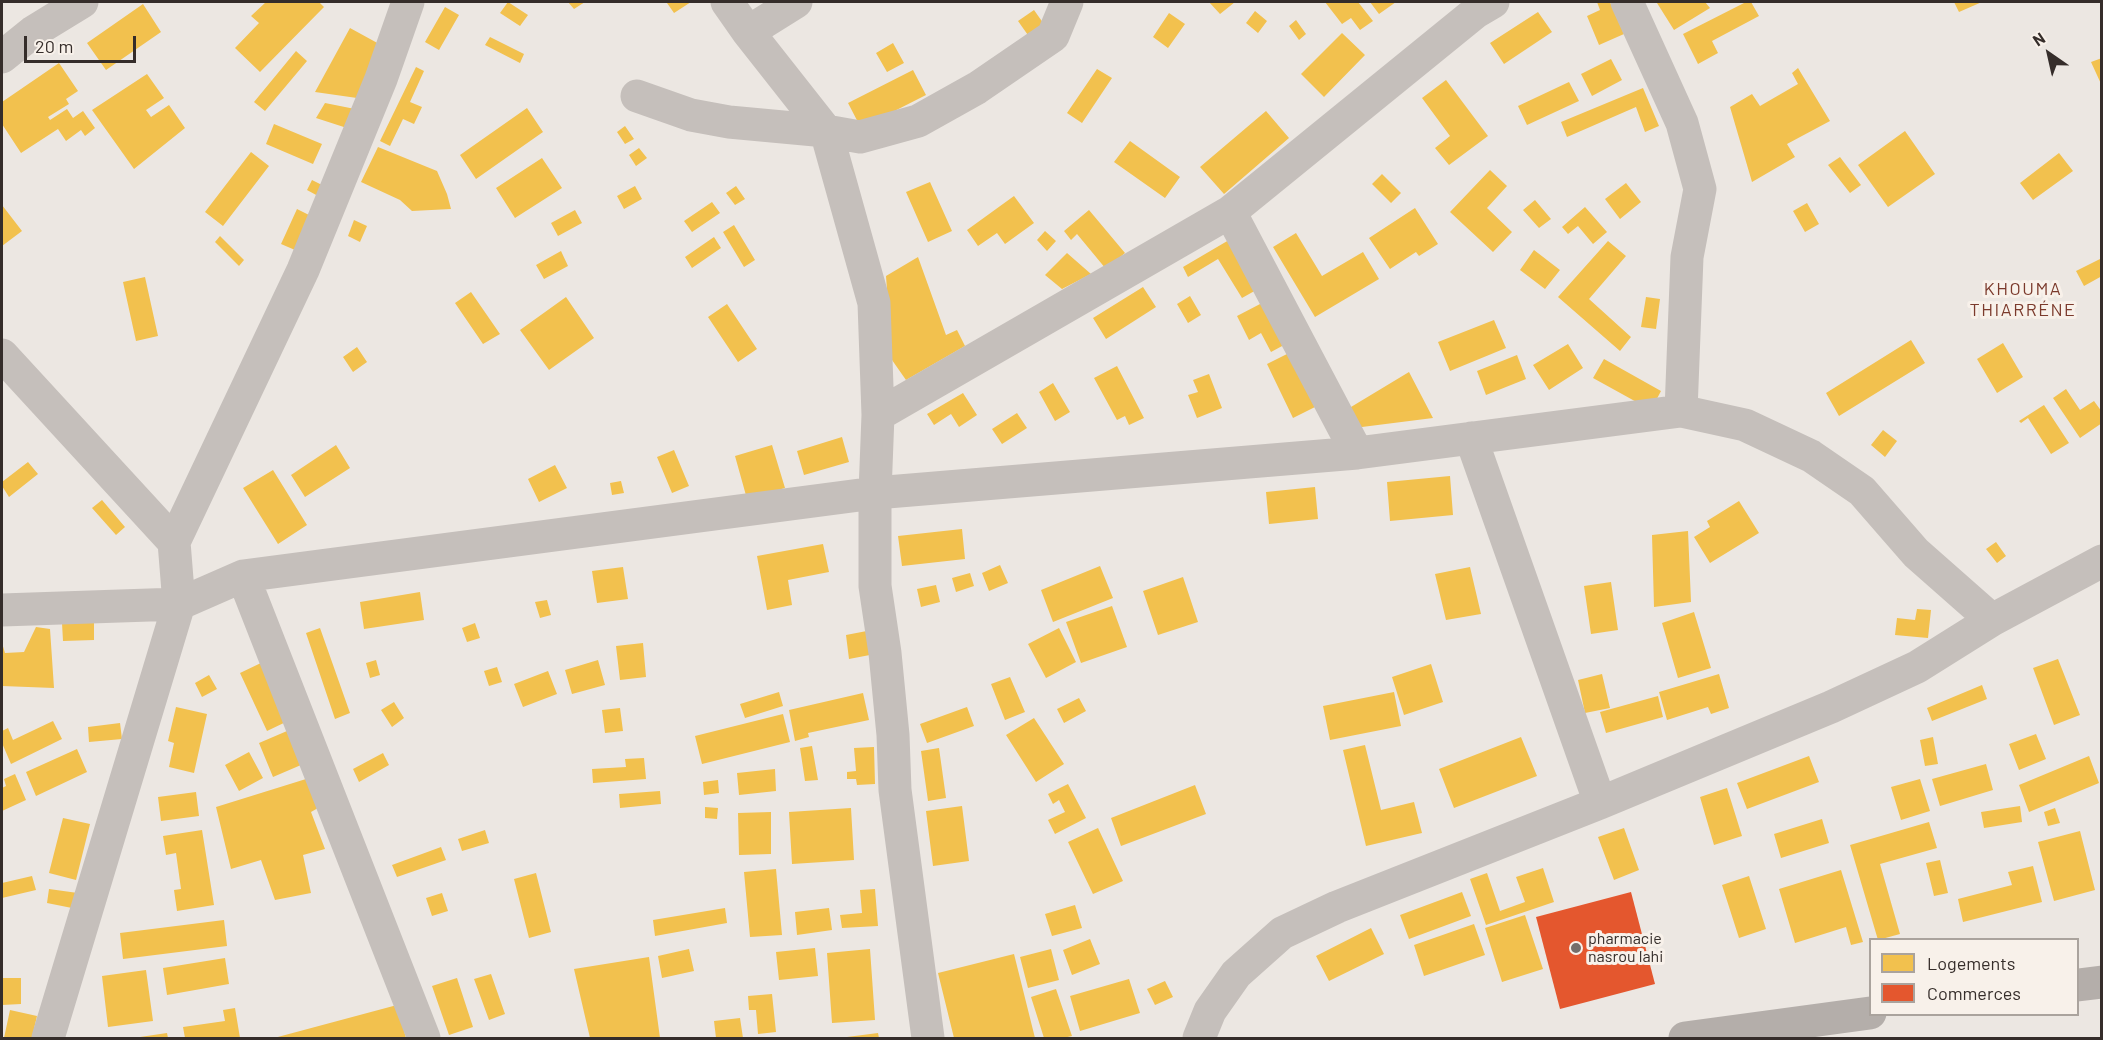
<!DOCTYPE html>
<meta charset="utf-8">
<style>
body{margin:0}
#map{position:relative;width:2103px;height:1040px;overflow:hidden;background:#ece7e2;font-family:Barlow,sans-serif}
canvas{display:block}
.frame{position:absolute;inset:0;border:3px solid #352d2a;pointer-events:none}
.legend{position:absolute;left:1869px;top:938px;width:210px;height:78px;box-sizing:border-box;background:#f8f1ea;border:2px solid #aaa39d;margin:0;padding:8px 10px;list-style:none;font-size:18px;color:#352d2a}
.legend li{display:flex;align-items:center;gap:12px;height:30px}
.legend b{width:30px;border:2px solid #aaa39d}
.north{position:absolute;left:2019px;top:24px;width:60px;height:60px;-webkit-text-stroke:4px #f8f1ea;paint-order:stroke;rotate:326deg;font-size:16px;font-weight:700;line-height:24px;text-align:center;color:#352d2a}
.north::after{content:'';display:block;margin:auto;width:21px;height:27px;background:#352d2a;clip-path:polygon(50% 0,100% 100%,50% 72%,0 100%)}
.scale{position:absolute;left:24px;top:36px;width:112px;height:27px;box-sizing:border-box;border:3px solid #352d2a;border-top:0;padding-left:8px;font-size:18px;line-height:21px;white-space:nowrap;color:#352d2a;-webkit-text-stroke:4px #f8f1ea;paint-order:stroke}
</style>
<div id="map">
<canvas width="2103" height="1040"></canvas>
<div class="frame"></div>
<ul class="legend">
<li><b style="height:16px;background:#f2c14e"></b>Logements</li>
<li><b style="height:16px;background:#e4572e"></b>Commerces</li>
</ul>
<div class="north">N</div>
<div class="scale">20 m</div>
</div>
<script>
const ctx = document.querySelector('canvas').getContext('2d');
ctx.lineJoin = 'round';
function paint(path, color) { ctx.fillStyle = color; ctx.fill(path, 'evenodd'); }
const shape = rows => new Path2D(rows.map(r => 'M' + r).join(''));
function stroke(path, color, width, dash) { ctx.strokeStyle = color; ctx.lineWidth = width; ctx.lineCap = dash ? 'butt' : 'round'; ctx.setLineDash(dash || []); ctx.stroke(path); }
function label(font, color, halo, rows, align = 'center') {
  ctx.font = font + ' Barlow,sans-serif'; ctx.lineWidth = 6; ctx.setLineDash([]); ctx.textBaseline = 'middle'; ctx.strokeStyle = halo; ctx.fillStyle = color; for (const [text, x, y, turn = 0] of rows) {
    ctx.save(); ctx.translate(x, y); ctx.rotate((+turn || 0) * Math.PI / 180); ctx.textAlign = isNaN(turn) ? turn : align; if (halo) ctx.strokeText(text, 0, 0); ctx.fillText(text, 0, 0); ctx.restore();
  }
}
const homes = shape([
 [266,2,319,2,324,7,260,72,235,48,259,23,251,16],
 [508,2,528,15,520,26,500,13],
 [568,2,585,2,574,9],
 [668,2,691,2,674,13,667,3],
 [1209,2,1235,2,1220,14],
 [1325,2,1358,2,1373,21,1360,30,1351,18,1342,24],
 [1370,2,1396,2,1379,14],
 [1597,2,1610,2,1624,34,1599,45,1587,16,1600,10],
 [1660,2,1705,2,1710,8,1674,30,1657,3],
 [1746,2,1751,2,1759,16,1712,41,1718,53,1698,64,1683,34],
 [1954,2,1982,2,1959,12],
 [143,4,161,32,106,70,87,43],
 [445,7,459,15,439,50,425,42],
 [1034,10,1046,27,1030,38,1018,21],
 [1255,11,1267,21,1258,33,1246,23],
 [1538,12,1552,32,1504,64,1490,43],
 [1169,13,1185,24,1168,48,1153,37],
 [1296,20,1306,34,1299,40,1289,26],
 [350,28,381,45,357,98,315,92],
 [1342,33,1365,55,1324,97,1301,74],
 [490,37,524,54,520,63,485,45],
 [893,43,904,63,887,72,876,53],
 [296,51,307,61,265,111,254,102],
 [2102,58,2102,86,2091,62],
 [1611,59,1622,80,1592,96,1581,74],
 [59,63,78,91,66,99,69,104,48,117,50,120,67,109,73,118,83,111,95,128,85,136,81,130,66,141,58,129,21,153,2,124,2,102],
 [416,67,424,71,410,102,422,107,414,124,403,119,390,146,380,141],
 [1798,68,1830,121,1787,144,1795,157,1752,182,1730,107,1752,94,1760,106,1798,84,1792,73],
 [1097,69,1112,78,1082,123,1067,113],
 [913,70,926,95,861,128,848,103],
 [147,74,164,98,146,110,151,117,169,105,185,128,134,169,92,110],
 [1446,80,1488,136,1449,165,1435,148,1450,136,1422,98],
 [1569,82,1579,101,1527,125,1518,106],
 [1643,88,1659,126,1645,132,1636,107,1567,137,1561,122],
 [325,103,355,109,350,129,316,118],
 [527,108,543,132,476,179,460,155],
 [1266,111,1289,138,1224,194,1200,167],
 [274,124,322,144,313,164,266,144],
 [625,126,634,139,625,144,617,132],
 [1905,131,1935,174,1888,207,1858,165],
 [1130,141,1180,177,1165,198,1114,162],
 [378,147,437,171,447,194,451,209,412,211,400,200,361,182],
 [639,148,647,158,636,166,629,155],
 [251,152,269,166,223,226,205,212],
 [2059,153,2073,171,2033,200,2020,183],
 [1840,157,1861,185,1850,193,1828,165],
 [542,158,562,188,515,218,496,188],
 [1490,170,1507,186,1487,208,1512,232,1493,252,1450,212],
 [1382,174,1401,193,1391,203,1372,184],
 [312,180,324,186,318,196,307,190],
 [930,182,952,231,928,242,906,192],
 [1626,183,1641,202,1620,219,1605,199],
 [635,186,642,199,624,209,617,196],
 [736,186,745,199,735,205,726,193],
 [1014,196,1034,223,1005,244,997,233,978,246,967,230],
 [1535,200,1551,219,1539,228,1523,210],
 [712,202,720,213,692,232,684,221],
 [1807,203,1819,224,1805,232,1793,211],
 [2,205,22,231,2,246],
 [1585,207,1607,232,1593,244,1578,226,1568,234,1562,227],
 [1415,208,1438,244,1419,256,1416,252,1390,269,1369,238],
 [297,209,311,216,295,250,281,244],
 [575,210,582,223,558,236,551,223],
 [1089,210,1125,253,1106,269,1077,234,1071,240,1064,231],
 [354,220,367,226,360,242,348,236],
 [734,225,755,260,744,267,723,232],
 [1045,231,1056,241,1047,251,1037,240],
 [1296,233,1322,276,1363,252,1379,279,1315,317,1273,247],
 [220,236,244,260,239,266,215,242],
 [714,237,721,248,692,268,685,257],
 [1229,240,1258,289,1242,298,1218,259,1188,277,1183,267],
 [1608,241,1626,256,1589,299,1631,337,1620,351,1558,297],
 [1534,250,1560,270,1545,289,1520,270],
 [561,251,568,266,544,279,536,265],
 [1067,253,1091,274,1062,289,1045,275],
 [918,257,946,335,957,330,965,346,906,380,892,360,886,276],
 [2102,258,2102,276,2084,286,2076,271],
 [145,277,158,336,136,341,123,282],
 [1143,287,1156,307,1106,339,1093,318],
 [471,292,500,334,483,344,455,303],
 [1190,296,1201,315,1188,323,1177,304],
 [566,297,594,338,549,370,520,330],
 [1646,297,1660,299,1656,329,1641,327],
 [1262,303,1284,345,1271,352,1261,333,1249,340,1237,316],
 [727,304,757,349,738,362,708,317],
 [1494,320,1506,348,1450,371,1438,342],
 [1911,340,1925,363,1839,416,1826,393],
 [2003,343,2023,377,1997,393,1977,359],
 [1568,344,1583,368,1549,390,1533,365],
 [357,347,367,362,353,372,343,357],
 [1289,353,1315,407,1293,418,1267,364],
 [1517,355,1526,379,1486,395,1477,371],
 [1604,359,1661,391,1651,410,1593,378],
 [1117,366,1144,418,1129,425,1125,416,1117,420,1094,378],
 [1409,372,1433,418,1354,428,1346,410],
 [1209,374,1222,408,1197,418,1188,395,1198,392,1193,380],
 [1053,383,1070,412,1055,421,1039,392],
 [2066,389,2080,410,2094,401,2102,412,2102,423,2080,438,2053,398],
 [963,393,977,415,959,427,951,414,934,425,927,414],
 [2044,405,2069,443,2051,454,2028,418,2021,423,2019,421],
 [1017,413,1027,428,1002,444,992,429],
 [1883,430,1897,441,1885,457,1871,445],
 [842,437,849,462,804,475,797,451],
 [336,445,350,468,305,497,291,475],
 [772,445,785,488,747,499,735,456],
 [674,450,689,486,672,493,657,457],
 [28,462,38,474,9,497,2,486,2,482],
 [555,465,567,488,539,502,528,479],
 [273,470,307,525,278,544,243,488],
 [1450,476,1453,515,1390,521,1387,482],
 [621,481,624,493,612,495,610,483],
 [1315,487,1318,519,1269,524,1266,492],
 [102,500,125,527,116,535,92,508],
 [1739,501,1759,533,1710,563,1694,537,1710,527,1707,521],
 [962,529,965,559,902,566,898,536],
 [1688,531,1691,602,1654,607,1652,535],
 [1996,542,2006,556,1997,563,1986,549],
 [823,544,829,572,788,580,792,605,767,610,757,556],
 [1000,565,1008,583,989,591,982,573],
 [1100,566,1113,598,1053,622,1041,590],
 [623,567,628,599,597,603,592,571],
 [1470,567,1481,614,1446,620,1435,574],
 [970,573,974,586,956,592,952,578],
 [1183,577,1198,622,1158,635,1143,591],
 [1611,582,1618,630,1591,634,1584,586],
 [936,585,940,602,921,607,917,589],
 [420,592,424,620,364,629,360,602],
 [547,600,551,615,540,618,535,602],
 [1112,606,1127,647,1081,663,1066,622],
 [1917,609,1931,610,1928,638,1895,635,1897,618,1915,620],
 [1694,612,1711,668,1678,678,1662,623],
 [94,622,94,640,63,641,62,623],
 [475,623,480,638,467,642,462,628],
 [36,627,50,629,54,688,2,686,2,643,5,653,24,652],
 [320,628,350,713,335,719,306,633],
 [1059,628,1076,662,1046,678,1028,644],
 [872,630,875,654,849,659,846,635],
 [643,643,646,677,620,680,616,646],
 [2058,659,2080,715,2054,725,2033,668],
 [376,660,380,675,370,678,366,663],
 [598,660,605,685,572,694,565,670],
 [263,662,290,720,267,731,240,673],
 [1431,664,1443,702,1404,715,1392,677],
 [497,667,502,682,489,686,484,671],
 [548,671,557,694,523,707,514,684],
 [1602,674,1610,708,1585,713,1578,680],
 [1719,674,1729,708,1711,714,1708,707,1667,720,1659,692],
 [209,675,217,689,202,697,195,683],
 [1010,677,1025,712,1005,720,991,684],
 [1982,685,1987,699,1932,721,1927,708],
 [779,692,783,706,745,718,740,704],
 [1394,692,1401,726,1330,740,1323,706],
 [863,693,869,720,808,733,809,737,795,741,789,710],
 [1658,696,1663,717,1606,733,1600,712],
 [1079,698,1086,711,1064,723,1057,709],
 [394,702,404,718,392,727,381,710],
 [176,707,207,714,194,773,169,767,174,743,168,741],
 [967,707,974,726,927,743,920,724],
 [620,708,623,731,605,733,602,710],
 [783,714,790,742,702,764,695,736],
 [1034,718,1064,764,1036,782,1006,735],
 [53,721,62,739,11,764,2,743,2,731,8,728,13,740],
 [120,723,122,739,89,742,88,727],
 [287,731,301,765,273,777,259,743],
 [2036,734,2046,759,2019,770,2009,744],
 [1521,737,1537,776,1454,808,1439,769],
 [1933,737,1938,764,1925,766,1920,740],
 [1365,745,1381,810,1414,802,1422,833,1366,846,1343,750],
 [812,746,818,780,805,781,800,748],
 [874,747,875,784,857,785,856,779,847,779,847,772,856,771,854,748],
 [939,748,946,798,928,801,921,751],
 [77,749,87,772,36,796,26,772],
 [249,752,263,778,239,791,225,765],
 [383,753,389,765,359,782,353,769],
 [1809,756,1819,782,1747,809,1737,783],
 [2089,756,2099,783,2029,812,2019,785],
 [644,758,646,779,593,783,592,769,626,767,625,759],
 [1986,764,1993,790,1940,806,1932,779],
 [775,769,776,791,739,795,737,773],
 [15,774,26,800,2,811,2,788,6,786,4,779],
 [306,779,318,808,311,812,325,849,303,855,311,893,275,900,261,860,231,869,216,807],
 [1920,779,1930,811,1901,820,1891,787],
 [718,780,719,793,704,795,703,782],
 [1068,784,1086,818,1055,834,1048,820,1065,812,1059,800,1053,804,1048,794],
 [1195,785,1206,814,1121,846,1111,818],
 [1727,788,1742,836,1714,845,1700,797],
 [660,791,661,804,620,808,619,794],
 [196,792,199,816,161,821,158,797],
 [962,806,969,861,933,866,926,811],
 [2020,806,2022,822,1984,828,1981,812],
 [705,807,718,808,717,819,705,818],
 [851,808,854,860,792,864,789,812],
 [2055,808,2060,823,2048,826,2044,812],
 [771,812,771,854,739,855,738,813],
 [63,818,90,824,76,880,49,873],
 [1822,819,1829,843,1781,858,1774,834],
 [1929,822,1937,848,1880,864,1900,934,1878,940,1850,845],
 [1098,828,1123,881,1093,894,1068,842],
 [1624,828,1639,870,1614,880,1598,837],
 [202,830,214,905,177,911,174,890,181,889,176,853,166,855,163,836],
 [485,830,489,843,462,851,458,839],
 [2080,831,2095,890,2054,901,2038,842],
 [441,847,446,860,397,877,392,865],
 [1940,860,1948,893,1934,896,1926,863],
 [2033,866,2042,902,1963,922,1958,899,2012,885,2008,872],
 [1543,868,1554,902,1486,925,1470,879,1487,873,1500,911,1525,902,1516,877],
 [776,869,782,935,750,937,744,872],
 [1841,870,1863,942,1851,945,1846,927,1795,943,1779,889],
 [536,873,551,932,529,938,514,879],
 [32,876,36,890,2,898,2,883],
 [1749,876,1766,929,1739,938,1722,885],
 [49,889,85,894,82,910,47,903],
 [875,889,878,926,842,928,840,915,862,913,860,890],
 [1462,892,1471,916,1409,939,1400,915],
 [442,893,448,911,432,916,426,898],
 [1075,905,1082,928,1052,936,1045,914],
 [725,908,727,923,655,936,653,920],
 [829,908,832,930,797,935,795,912],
 [1525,915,1543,969,1502,982,1485,928],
 [224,920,227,946,123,959,120,933],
 [1474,924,1485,955,1424,976,1414,945],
 [1371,928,1384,954,1329,981,1316,956],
 [1090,939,1100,964,1072,975,1063,950],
 [815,948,818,976,779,980,776,952],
 [689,949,694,971,662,978,658,956],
 [870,949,875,1020,832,1023,827,953],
 [1051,949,1059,980,1028,988,1020,957],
 [1014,954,1035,1038,954,1038,938,973],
 [649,957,660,1038,590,1038,574,969],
 [225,958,229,984,167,995,163,968],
 [146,970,153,1021,108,1027,102,976],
 [491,974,505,1014,489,1020,474,979],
 [2,978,21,978,21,1004,2,1005],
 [457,978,473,1027,449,1035,432,986],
 [1129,979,1140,1013,1080,1031,1070,996],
 [1165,981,1173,997,1155,1005,1147,989],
 [1056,989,1072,1036,1063,1038,1044,1038,1031,997],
 [772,994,776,1032,758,1034,756,1010,749,1010,748,996],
 [397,1005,406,1038,274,1038],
 [235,1008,240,1038,185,1038,183,1027,225,1021,223,1010],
 [10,1010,37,1016,32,1038,4,1038],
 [740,1018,743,1038,716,1038,714,1021],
 [167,1033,168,1038,140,1038,140,1037],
 [878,1033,879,1038,847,1038,847,1037]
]);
const shops = shape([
 [1631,892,1655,984,1560,1009,1536,917]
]);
const minor = shape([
 [727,2,748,32,826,131,874,303,878,415,875,493,875,586,885,653,893,735,895,790,928,1038],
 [1627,2,1682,123,1700,189,1687,257,1681,411],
 [748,32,796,2],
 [2,57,33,32,82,2],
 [637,96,691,115,729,122,826,131,860,137,918,121,977,88,1053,36,1067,2],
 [1230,212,1357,453],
 [2,355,174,542,179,604,48,1038],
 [878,415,1230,212,1476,12,1493,2],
 [1471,438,1600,803],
 [174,542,303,270,381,79,408,2],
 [243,576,424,1038],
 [2,610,179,604,243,576,875,493,1357,453,1681,411,1745,425,1811,456,1862,491,1916,553,1992,620],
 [1199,1038,1210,1011,1236,974,1282,933,1337,907,1600,803,1831,707,1917,667,1992,620,2102,561]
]);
const primary = shape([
 [2078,985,2102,982],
 [1685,1038,1870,1013]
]);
const markers = [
 [1576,948,6,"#756e6a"]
];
const poiNames = [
 ["pharmacie",1588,939],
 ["nasrou lahi",1588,957]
];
const neighbourhoodNames = [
 ["KHOUMA",2023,289],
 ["THIARRÉNE",2023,310]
];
paint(homes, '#f2c14e');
paint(shops, '#e4572e');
stroke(minor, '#c5bfbb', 33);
stroke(primary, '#b4aeaa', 33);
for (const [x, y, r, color] of markers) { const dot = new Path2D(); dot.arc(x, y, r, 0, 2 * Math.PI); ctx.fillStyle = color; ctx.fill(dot); stroke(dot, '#f8f1ea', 2); }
label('16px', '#352d2a', '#f8f1ea', poiNames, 'left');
ctx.letterSpacing = '1.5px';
label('18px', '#7b3a2c', '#f8f1ea', neighbourhoodNames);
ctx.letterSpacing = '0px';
</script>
